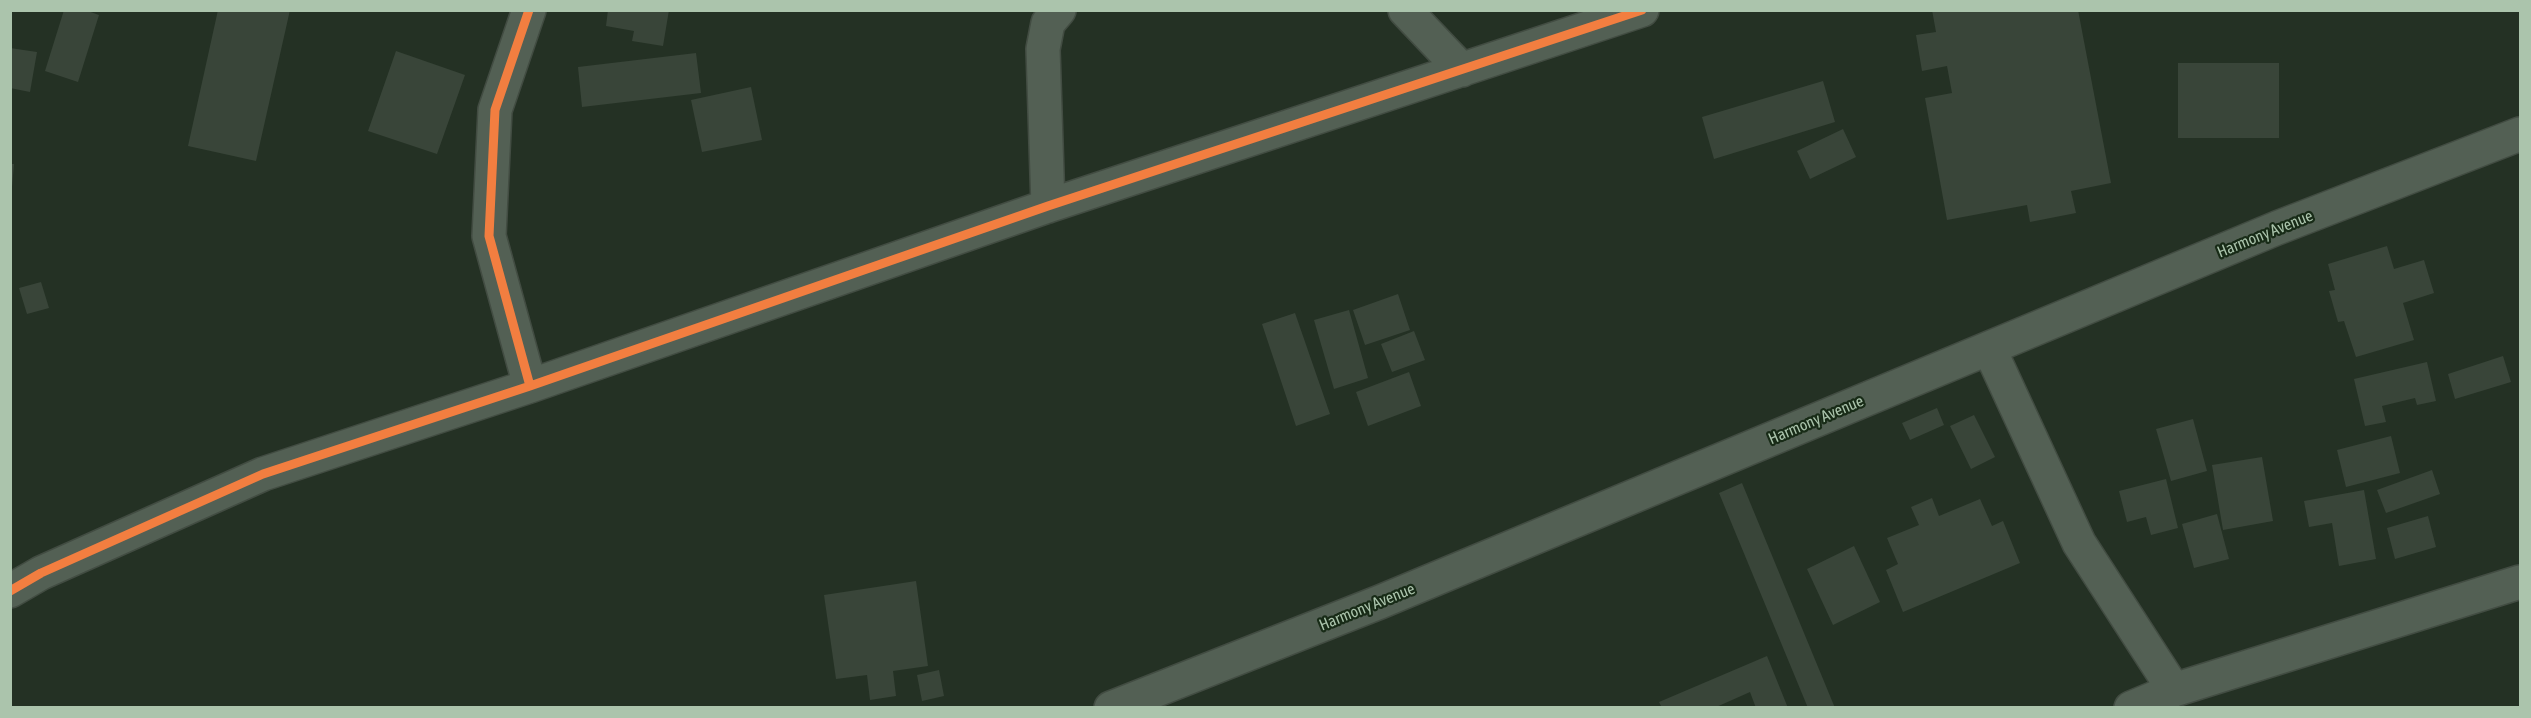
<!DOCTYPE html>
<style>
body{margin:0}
#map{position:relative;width:2531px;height:718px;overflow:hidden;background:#243124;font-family:"Asap Condensed",sans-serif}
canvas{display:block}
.frame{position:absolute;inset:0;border:12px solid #abc4ac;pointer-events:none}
</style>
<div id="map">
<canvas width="2531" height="718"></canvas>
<div class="frame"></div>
</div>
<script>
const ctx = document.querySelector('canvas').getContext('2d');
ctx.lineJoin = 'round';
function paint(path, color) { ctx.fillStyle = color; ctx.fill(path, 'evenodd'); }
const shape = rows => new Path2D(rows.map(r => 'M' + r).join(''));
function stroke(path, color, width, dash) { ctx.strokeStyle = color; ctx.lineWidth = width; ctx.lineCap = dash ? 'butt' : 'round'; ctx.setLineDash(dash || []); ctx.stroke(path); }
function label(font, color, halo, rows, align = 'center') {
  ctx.font = font + ' "Asap Condensed",sans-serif'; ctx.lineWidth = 4.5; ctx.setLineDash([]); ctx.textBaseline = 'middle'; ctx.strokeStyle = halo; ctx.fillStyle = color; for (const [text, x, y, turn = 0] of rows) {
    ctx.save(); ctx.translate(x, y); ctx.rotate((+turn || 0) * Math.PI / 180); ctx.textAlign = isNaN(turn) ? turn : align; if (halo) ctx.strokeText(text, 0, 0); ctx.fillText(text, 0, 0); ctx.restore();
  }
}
const building = shape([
 [64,10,85,10,99,15,78,82,45,71],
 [218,10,290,10,256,161,188,146],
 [608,10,669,10,663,46,632,41,634,31,606,26],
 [1932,10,2078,10,2111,183,2071,191,2076,213,2030,222,2027,205,1947,220,1925,98,1952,93,1947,66,1922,71,1916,35,1936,32],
 [10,48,37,52,30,92,10,88],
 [396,51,465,75,437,154,368,131],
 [696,53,701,93,582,107,578,67],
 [2178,63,2279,63,2279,138,2178,138],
 [1823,81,1835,122,1714,159,1702,117],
 [751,87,762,140,702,152,691,100],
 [1843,129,1856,157,1810,179,1797,151],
 [10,164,14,164,12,187,10,187],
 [2387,246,2394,269,2424,260,2434,293,2403,303,2414,340,2356,357,2344,321,2338,322,2329,291,2335,290,2328,264],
 [41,282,49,308,27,314,19,288],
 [1398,294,1410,330,1365,345,1353,310],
 [1349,310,1368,378,1334,389,1314,320],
 [1295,313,1330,414,1296,426,1262,324],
 [1414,331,1425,360,1392,372,1381,344],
 [2503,356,2511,382,2455,399,2448,374],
 [2427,362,2436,401,2417,405,2415,398,2382,406,2386,422,2365,426,2354,379],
 [1409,372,1421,406,1368,426,1356,392],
 [1937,408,1944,425,1910,440,1902,423],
 [1974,415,1995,457,1971,469,1950,426],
 [2193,419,2207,471,2171,481,2156,429],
 [2391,436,2400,473,2346,487,2337,450],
 [2262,457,2273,521,2223,530,2212,465],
 [2432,470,2440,494,2386,513,2377,490],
 [2166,479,2178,528,2151,535,2146,517,2127,522,2119,491],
 [1742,483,1835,708,1808,708,1719,493],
 [2364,490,2376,559,2339,566,2332,523,2309,527,2304,501],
 [1932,498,1939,516,1980,499,1992,526,2003,521,2020,563,1903,612,1886,570,1898,564,1887,538,1919,525,1911,507],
 [2217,514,2229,559,2194,568,2182,524],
 [2428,516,2436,547,2395,559,2387,528],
 [1854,546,1880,602,1833,625,1807,569],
 [916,581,928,666,893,671,896,696,870,700,867,675,836,679,824,595],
 [1767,656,1788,708,1756,708,1750,692,1714,708,1662,708,1659,702],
 [939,670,944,696,922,701,917,675]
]);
const minor = shape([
 [529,10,495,110,489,236,530,386],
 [1405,10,1462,70],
 [1048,206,1043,49,1048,23,1059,10],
 [1989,348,2079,543,2174,690],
 [10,591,41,573,263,474,530,386,1048,206,1642,10],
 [1111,708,1380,602,2277,228,2520,134],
 [2131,708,2174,690,2520,582]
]);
const cycleway = shape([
 [529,10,495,110,489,236,530,386],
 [10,591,41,573,263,474,530,386,1048,206,1642,10]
]);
const streetNames = [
 ["Harmony Avenue",2265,234,-22],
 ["Harmony Avenue",1816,420,-23],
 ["Harmony Avenue",1367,607,-22]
];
paint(building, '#394539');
stroke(minor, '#424c42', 36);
stroke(minor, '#536054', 33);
stroke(cycleway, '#f27e40', 9);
label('16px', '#abc4ac', '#182b17', streetNames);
</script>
